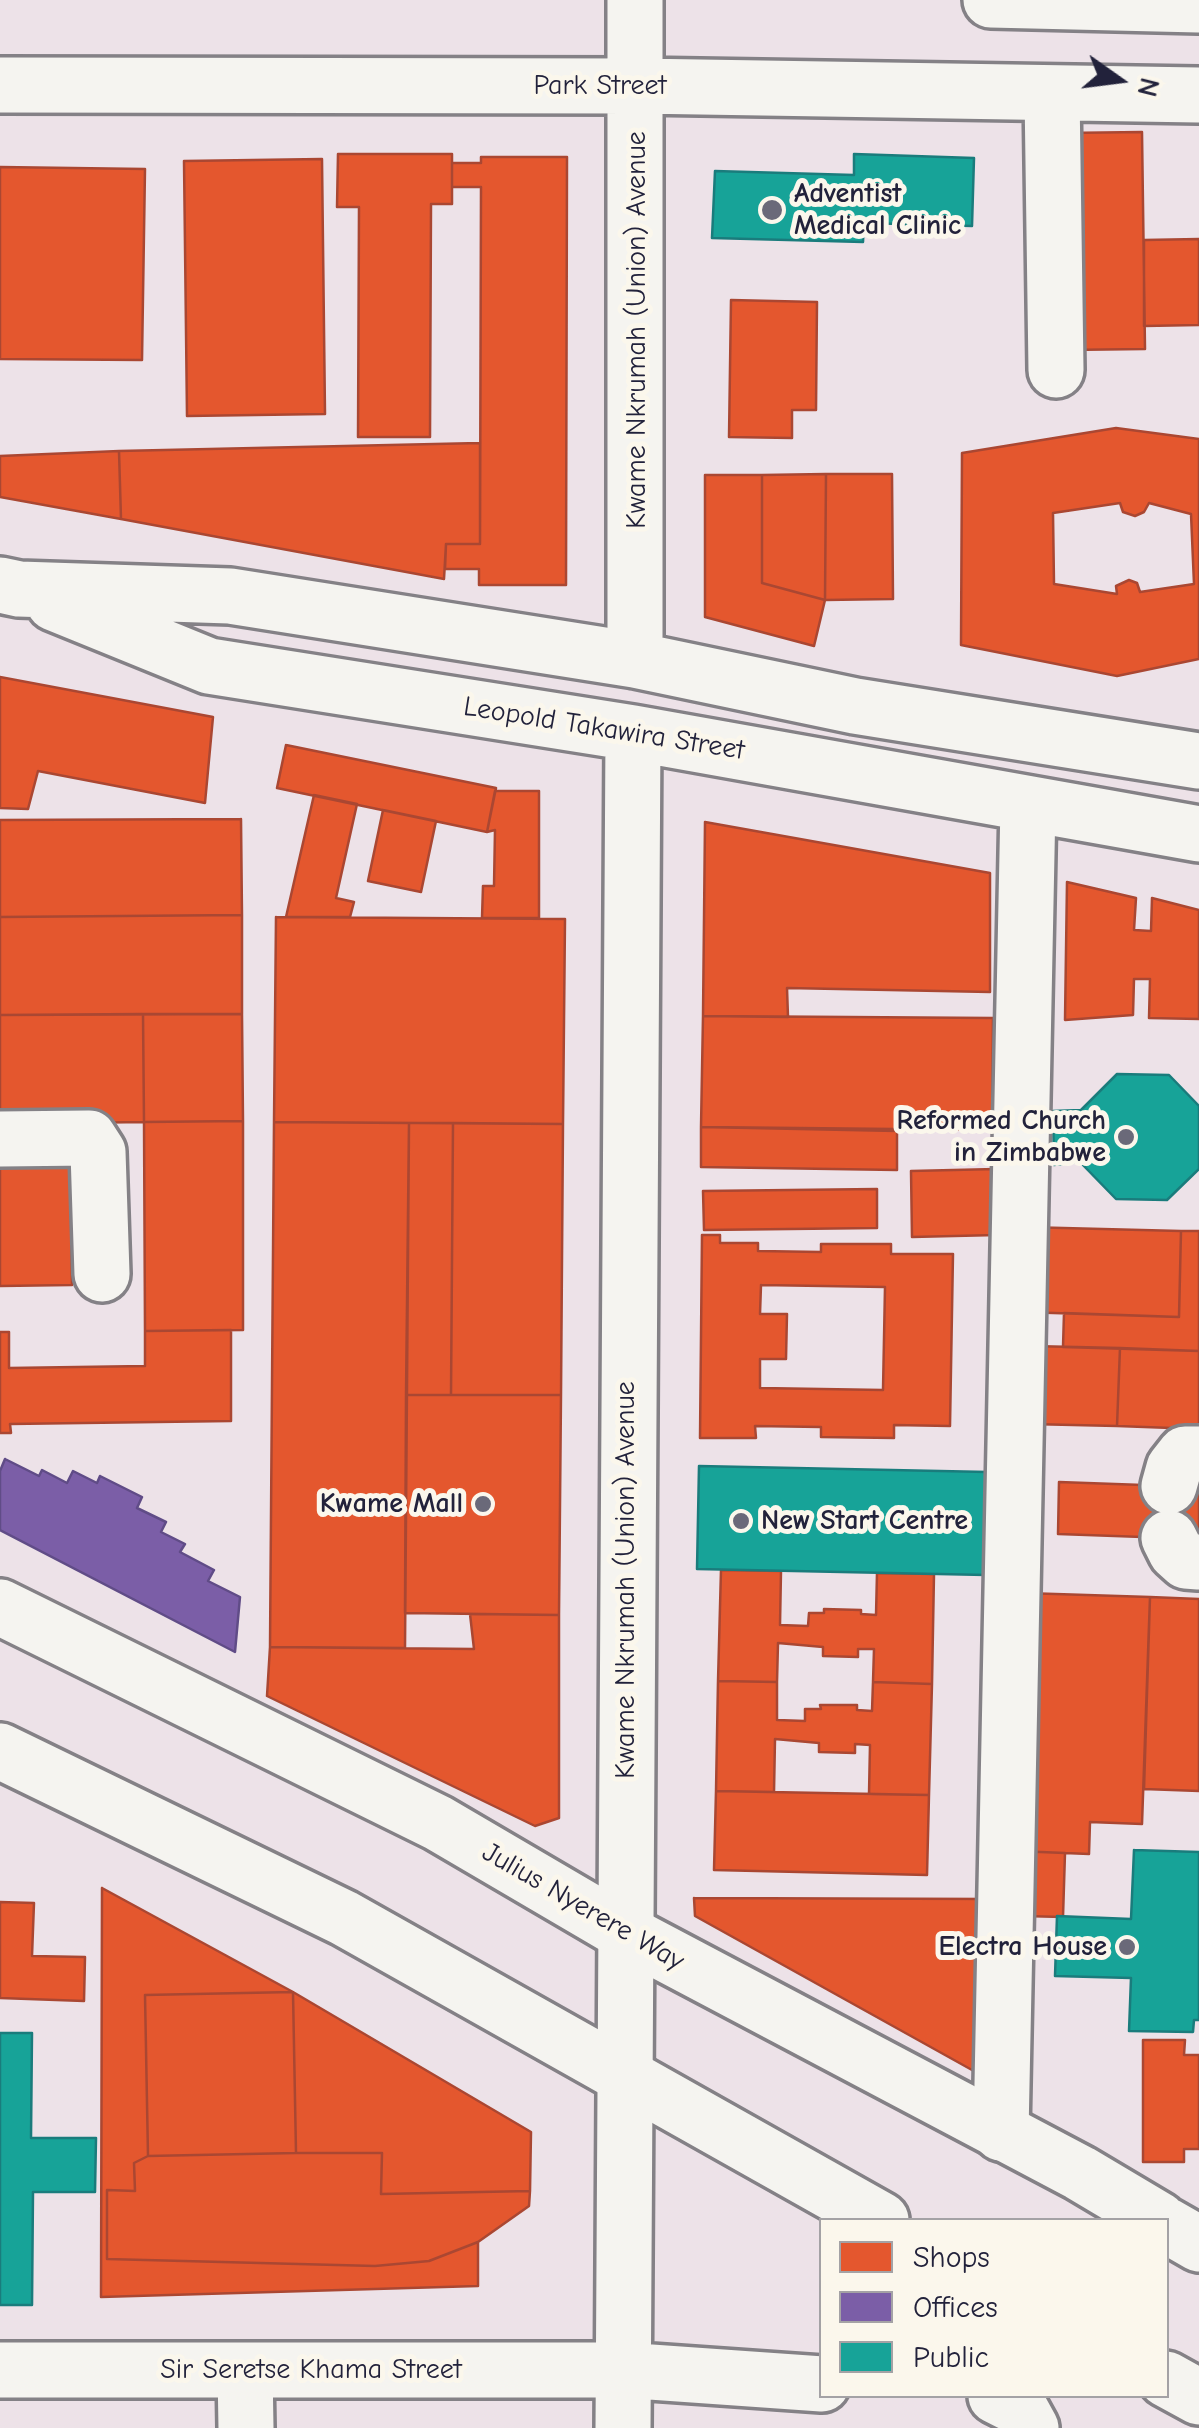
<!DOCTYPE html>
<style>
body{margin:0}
#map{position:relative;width:1199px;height:2428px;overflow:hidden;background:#f1eceb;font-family:"Comic Neue",sans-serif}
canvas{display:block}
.legend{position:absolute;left:819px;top:2218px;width:350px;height:180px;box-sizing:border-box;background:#fbf7ec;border:2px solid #a4a2a5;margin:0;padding:12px 18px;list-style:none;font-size:30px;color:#22223b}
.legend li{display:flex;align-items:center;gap:20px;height:50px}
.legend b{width:50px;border:2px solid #a4a2a5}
.north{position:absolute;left:1069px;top:30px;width:100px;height:100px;-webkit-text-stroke:8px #fbf7ec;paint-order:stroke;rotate:104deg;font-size:28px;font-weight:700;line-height:40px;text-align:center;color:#22223b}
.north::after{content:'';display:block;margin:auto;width:35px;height:45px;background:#22223b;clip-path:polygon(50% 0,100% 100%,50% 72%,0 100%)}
</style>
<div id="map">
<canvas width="1199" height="2428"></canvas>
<ul class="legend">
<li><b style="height:28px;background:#e4572e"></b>Shops</li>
<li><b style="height:28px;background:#7b5ea7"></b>Offices</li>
<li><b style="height:28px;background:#17a398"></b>Public</li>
</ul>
<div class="north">N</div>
</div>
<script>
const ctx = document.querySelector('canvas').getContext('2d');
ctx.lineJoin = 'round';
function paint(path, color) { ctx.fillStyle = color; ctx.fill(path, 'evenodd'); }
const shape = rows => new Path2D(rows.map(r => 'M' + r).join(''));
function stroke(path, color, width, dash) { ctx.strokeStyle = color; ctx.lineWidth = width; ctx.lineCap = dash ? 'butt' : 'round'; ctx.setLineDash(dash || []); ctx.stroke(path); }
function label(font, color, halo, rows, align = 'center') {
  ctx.font = font + ' "Comic Neue",sans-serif'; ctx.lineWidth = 10; ctx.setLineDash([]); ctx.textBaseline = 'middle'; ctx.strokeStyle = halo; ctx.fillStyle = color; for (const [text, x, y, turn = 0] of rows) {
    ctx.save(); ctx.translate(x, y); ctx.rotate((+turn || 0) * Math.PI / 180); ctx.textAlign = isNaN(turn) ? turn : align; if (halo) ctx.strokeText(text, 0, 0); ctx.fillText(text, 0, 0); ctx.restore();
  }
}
const built = shape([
 [0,0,1199,0,1199,2428,0,2428],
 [822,2220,1166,2220,1166,2396,822,2396]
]);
const shops = shape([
 [1142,132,1145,349,1066,350,1064,133,1142,132],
 [338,154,452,154,452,204,431,204,430,437,358,437,359,207,337,207,338,154],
 [481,157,567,157,566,585,479,585,479,569,445,569,446,544,480,544,481,187,452,187,452,163,481,163,481,157],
 [322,159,325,414,187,416,184,161,322,159],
 [0,167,145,169,142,360,0,359,0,167],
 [1199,239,1199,325,1144,326,1144,240,1199,239],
 [731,300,817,302,816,410,792,410,792,438,729,437,731,300],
 [1116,428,1199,439,1199,659,1117,676,961,645,962,453,1116,428],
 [1120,503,1123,512,1135,516,1144,512,1149,503,1191,514,1194,584,1140,592,1137,583,1129,580,1116,586,1117,594,1054,584,1053,513,1120,503],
 [480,443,480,544,446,544,444,579,121,519,119,451,480,443],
 [119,451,121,519,0,497,0,456,119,451],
 [826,474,825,600,762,583,762,475,826,474],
 [826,474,892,474,893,599,825,600,826,474],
 [705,475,762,475,762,583,825,600,814,646,705,617,705,475],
 [0,677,213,717,205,803,38,771,28,809,0,808,0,677],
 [286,745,496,788,487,832,277,788,286,745],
 [495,791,539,791,539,918,482,918,483,886,494,886,495,830,487,832,495,791],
 [314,795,357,804,336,898,354,902,350,917,286,917,314,795],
 [383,810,436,821,421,892,368,881,383,810],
 [241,819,242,915,0,917,0,820,241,819],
 [705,822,990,873,990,992,787,988,788,1017,703,1016,705,822],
 [1067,882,1136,898,1134,930,1151,931,1152,898,1199,910,1199,1019,1149,1018,1150,979,1134,979,1133,1015,1065,1020,1067,882],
 [242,915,242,1014,0,1015,0,917,242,915],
 [276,917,565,919,563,1124,274,1122,276,917],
 [143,1014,242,1014,243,1121,144,1122,143,1014],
 [143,1014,144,1122,0,1124,0,1015,143,1014],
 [703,1016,993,1018,992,1130,701,1127,703,1016],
 [243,1121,243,1330,145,1331,144,1122,243,1121],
 [274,1122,409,1123,405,1648,270,1647,274,1122],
 [409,1123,453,1123,451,1395,406,1395,409,1123],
 [453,1123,563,1124,561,1395,451,1395,453,1123],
 [701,1127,897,1131,897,1170,701,1167,701,1127],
 [70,1150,72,1285,0,1286,0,1151,70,1150],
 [996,1169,997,1235,912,1237,911,1171,996,1169],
 [877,1189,877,1228,704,1230,703,1191,877,1189],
 [1024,1227,1181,1231,1179,1317,1022,1312,1024,1227],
 [1181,1231,1199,1231,1199,1351,1063,1347,1064,1313,1179,1317,1181,1231],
 [702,1235,720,1235,720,1243,758,1243,758,1251,821,1252,821,1244,891,1244,891,1254,953,1254,950,1426,894,1425,894,1438,821,1437,821,1427,755,1426,756,1438,700,1438,702,1235],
 [761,1285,885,1287,883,1390,760,1388,760,1359,786,1359,787,1314,760,1314,761,1285],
 [231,1330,231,1421,10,1424,11,1433,0,1433,0,1332,9,1332,9,1368,145,1366,145,1331,231,1330],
 [1031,1346,1120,1348,1117,1426,1029,1424,1031,1346],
 [1120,1348,1199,1351,1199,1429,1117,1426,1120,1348],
 [406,1395,561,1395,559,1615,405,1613,406,1395],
 [1059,1482,1199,1487,1199,1539,1058,1534,1059,1482],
 [721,1570,781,1571,780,1625,808,1626,809,1613,824,1613,824,1609,861,1610,861,1614,876,1615,877,1573,934,1574,932,1684,873,1682,874,1649,858,1649,858,1657,823,1656,823,1647,778,1643,777,1682,718,1681,721,1570],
 [1024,1593,1150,1597,1142,1824,1090,1822,1089,1854,1016,1851,1024,1593],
 [1150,1597,1199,1599,1199,1791,1144,1789,1150,1597],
 [470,1614,559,1615,559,1818,535,1826,267,1696,270,1647,474,1649,470,1614],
 [718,1681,777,1682,777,1720,805,1721,805,1709,821,1709,820,1705,857,1705,857,1710,872,1711,873,1682,932,1684,929,1795,869,1794,870,1745,855,1744,855,1753,819,1752,819,1743,775,1739,774,1792,716,1791,718,1681],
 [716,1791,929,1795,927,1875,714,1870,716,1791],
 [1016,1851,1065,1853,1063,1917,1023,1916,1016,1851],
 [102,1888,293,1992,145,1995,148,2156,134,2163,135,2191,107,2190,107,2259,375,2266,429,2261,478,2242,478,2286,101,2297,102,1888],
 [694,1898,988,1899,981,2075,695,1916,694,1898],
 [0,1902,34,1903,32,1956,85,1957,84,2001,0,1998,0,1902],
 [293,1992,531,2132,530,2191,381,2194,382,2153,296,2153,293,1992],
 [293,1992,296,2153,148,2156,145,1995,293,1992],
 [1143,2040,1185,2040,1184,2055,1199,2055,1199,2149,1184,2149,1184,2162,1143,2162,1143,2040],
 [296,2153,382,2153,381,2194,530,2191,529,2206,478,2242,429,2261,375,2266,107,2259,107,2190,135,2191,134,2163,148,2156,296,2153]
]);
const offices = shape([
 [5,1459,39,1476,42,1470,67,1483,73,1471,97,1483,100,1476,142,1497,137,1508,166,1522,161,1532,185,1544,180,1552,214,1570,208,1581,240,1597,235,1652,0,1530,0,1471,5,1459]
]);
const public = shape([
 [854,154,974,158,972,226,864,223,863,242,712,238,715,171,854,175,854,154],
 [1117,1074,1169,1075,1199,1106,1199,1169,1167,1200,1116,1199,1080,1162,1054,1165,1053,1111,1081,1110,1117,1074],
 [699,1466,988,1472,986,1575,697,1569,699,1466],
 [1134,1850,1199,1852,1199,2020,1194,2020,1193,2032,1129,2031,1131,1978,1055,1976,1057,1916,1131,1919,1134,1850],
 [0,2033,32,2033,31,2138,96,2138,95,2192,33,2192,32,2305,0,2305,0,2033]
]);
const minor = shape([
 [991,0,1199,5],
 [0,85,638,86,1199,95],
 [1052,93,1056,370],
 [0,585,19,589,230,596,635,660,855,706,1199,761],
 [54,603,209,666,633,733,1199,834],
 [635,660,635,0],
 [0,1139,89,1138,98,1152,102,1274],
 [1169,1486,1174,1468,1185,1454,1199,1454],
 [1169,1538,1176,1552,1186,1561,1199,1562],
 [1001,2133,1028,804],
 [0,2370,622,2370,822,2384],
 [245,2370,246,2428],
 [996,2396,1020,2408,1031,2428],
 [623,2428,633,733]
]);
const major = shape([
 [0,1607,438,1823,624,1932,1080,2173,1159,2220],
 [0,1751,344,1918,881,2220],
 [1166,2225,1199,2244],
 [1166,2379,1199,2397]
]);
const markers = [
 [772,210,12,"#6a6979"],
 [1126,1137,10,"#6a6979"],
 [483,1504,10,"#6a6979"],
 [741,1521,10,"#6a6979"],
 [1127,1947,10,"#6a6979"]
];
const streetNames = [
 ["Park Street",600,86],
 ["Kwame Nkrumah (Union) Avenue",637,330,-90],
 ["Leopold Takawira Street",604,729,9],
 ["Kwame Nkrumah (Union) Avenue",626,1580,-90],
 ["Julius Nyerere Way",583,1907,30],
 ["Sir Seretse Khama Street",311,2370]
];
const poiNames = [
 ["Adventist",794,194,"left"],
 ["Medical Clinic",794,226,"left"],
 ["Reformed Church",1106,1121],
 ["in Zimbabwe",1106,1153],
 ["Kwame Mall",463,1504],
 ["New Start Centre",761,1521,"left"],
 ["Electra House",1107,1947]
];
paint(built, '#ede2e8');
paint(shops, '#e4572e');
stroke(shops, '#aa4732', 2.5);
paint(offices, '#7b5ea7');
stroke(offices, '#604c87', 2.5);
paint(public, '#17a398');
stroke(public, '#1a7c7c', 2.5);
stroke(minor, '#848186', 62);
stroke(major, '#848186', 62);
stroke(minor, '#f5f4f0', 55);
stroke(major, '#f5f4f0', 55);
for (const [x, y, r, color] of markers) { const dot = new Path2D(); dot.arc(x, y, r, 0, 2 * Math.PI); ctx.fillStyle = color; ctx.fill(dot); stroke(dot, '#fbf7ec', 4); }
label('28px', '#22223b', '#fbf7ec', streetNames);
label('bold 28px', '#22223b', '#fbf7ec', poiNames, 'right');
</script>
